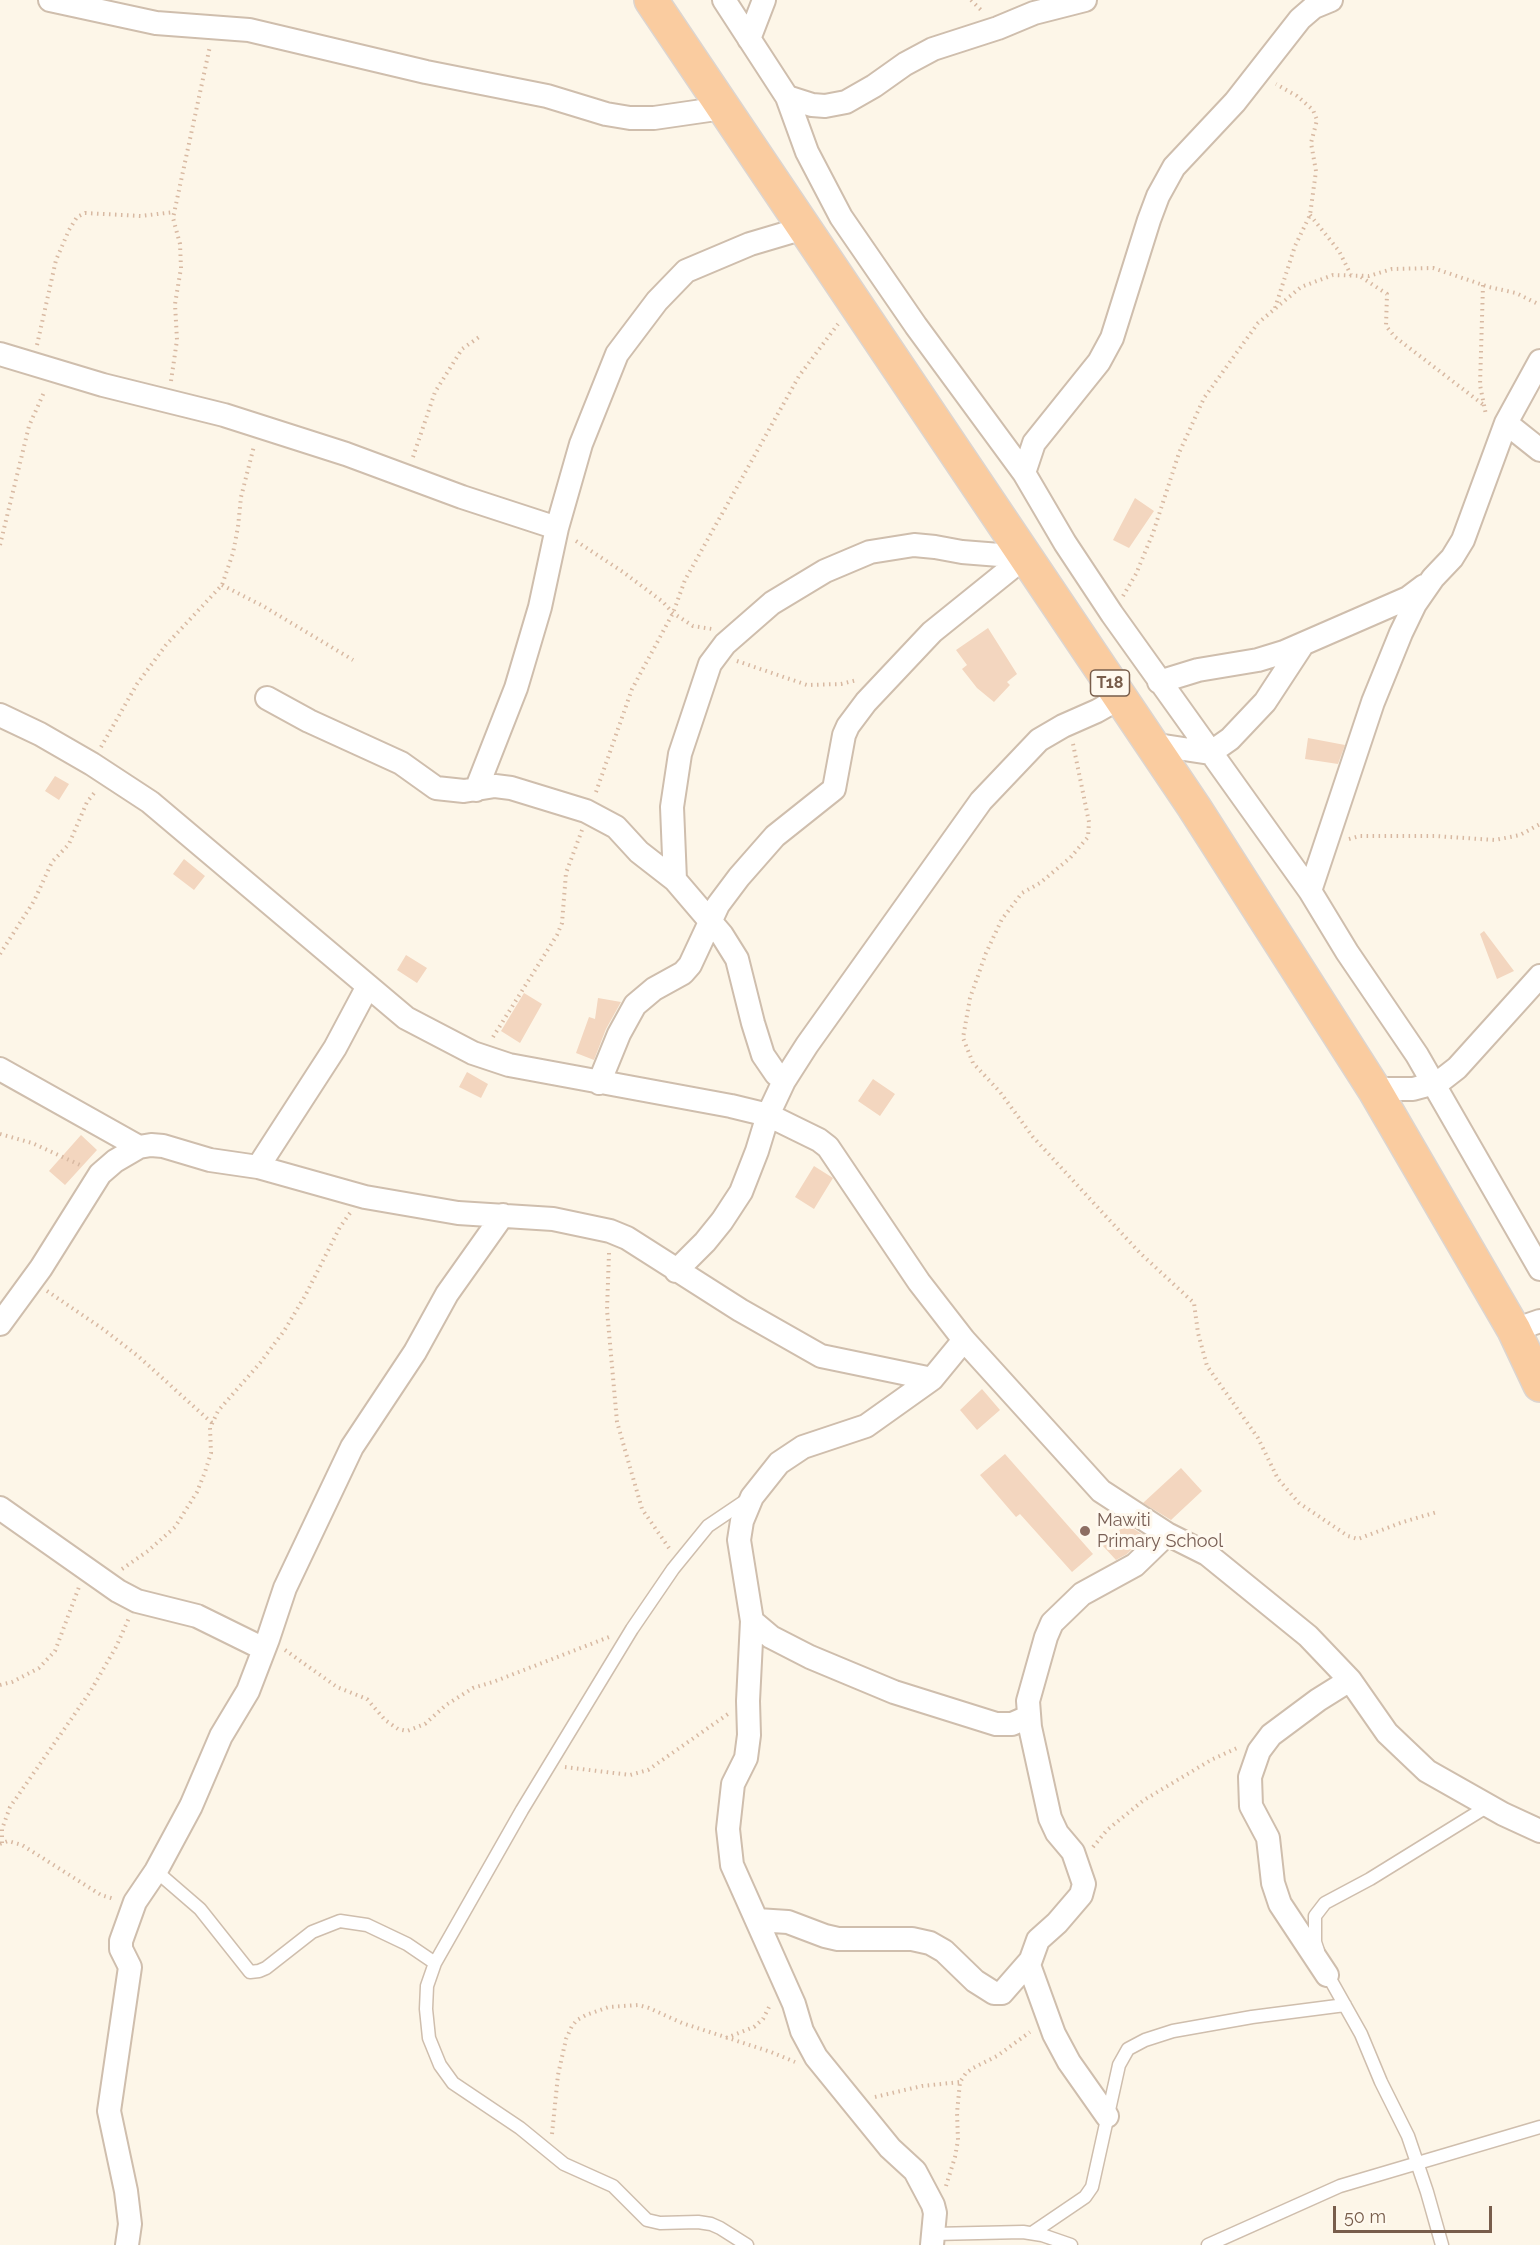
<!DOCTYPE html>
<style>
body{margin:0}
#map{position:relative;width:1540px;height:2245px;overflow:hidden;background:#fdf6e8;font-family:Raleway,sans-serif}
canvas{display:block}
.scale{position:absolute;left:1333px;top:2206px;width:159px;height:27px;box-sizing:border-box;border:3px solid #785d4b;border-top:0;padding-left:8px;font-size:18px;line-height:21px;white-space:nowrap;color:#785d4b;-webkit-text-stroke:4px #fff9ef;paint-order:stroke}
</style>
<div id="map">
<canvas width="1540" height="2245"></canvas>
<div class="scale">50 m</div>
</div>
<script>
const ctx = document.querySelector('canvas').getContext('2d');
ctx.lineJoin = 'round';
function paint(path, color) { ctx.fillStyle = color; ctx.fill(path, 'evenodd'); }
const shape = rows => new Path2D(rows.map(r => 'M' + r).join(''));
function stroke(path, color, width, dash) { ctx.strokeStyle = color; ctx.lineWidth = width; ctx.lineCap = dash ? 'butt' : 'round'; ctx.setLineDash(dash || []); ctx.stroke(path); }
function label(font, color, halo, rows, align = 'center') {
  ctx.font = font + ' Raleway,sans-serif'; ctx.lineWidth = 6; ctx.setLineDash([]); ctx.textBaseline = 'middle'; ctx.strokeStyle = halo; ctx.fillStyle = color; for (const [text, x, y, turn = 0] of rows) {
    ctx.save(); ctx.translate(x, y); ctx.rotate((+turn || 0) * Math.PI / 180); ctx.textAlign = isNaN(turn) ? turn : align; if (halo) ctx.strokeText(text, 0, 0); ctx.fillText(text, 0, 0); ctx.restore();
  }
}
const building = shape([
 [1135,498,1154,511,1129,548,1113,540],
 [988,628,1017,674,1007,682,1010,685,994,702,977,688,962,669,967,665,956,650],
 [1308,738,1345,745,1338,764,1305,759],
 [55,776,69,784,59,800,45,791],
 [184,859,205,876,194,890,173,874],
 [1484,931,1514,971,1497,979,1480,934],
 [406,955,427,968,417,983,397,970],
 [524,993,542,1004,520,1043,501,1031],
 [598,998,621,1002,606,1029,594,1060,576,1053,589,1017,595,1019],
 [467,1072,488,1084,481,1098,459,1087],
 [873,1079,895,1094,880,1116,858,1101],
 [81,1135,97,1150,65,1185,49,1171],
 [814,1166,833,1178,814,1209,795,1197],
 [982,1389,1000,1410,977,1430,960,1410],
 [1005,1454,1093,1554,1072,1572,1020,1514,1016,1517,980,1475],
 [1181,1468,1202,1491,1171,1520,1143,1503],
 [1126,1524,1145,1536,1127,1554,1116,1560,1103,1546]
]);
const path = shape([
 [971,0,983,12],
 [1310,215,1339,251,1351,275],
 [1361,277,1387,294,1386,326,1395,337,1485,406],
 [1483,285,1480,385,1486,415],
 [1275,308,1295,246,1310,215,1316,171,1311,143,1317,120,1313,110,1297,96,1276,84],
 [37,345,56,260,69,230,77,217,85,213,141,216,174,212],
 [171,381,177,340,175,304,181,268,180,244,173,218,210,46],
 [413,457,435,392,462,349,482,335],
 [576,541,623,572,663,602,673,613,693,626,712,629],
 [0,545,29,426,45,390],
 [222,585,263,606,353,660],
 [1123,596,1136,574,1153,533,1179,453,1204,398,1258,323,1301,287,1333,275,1369,276,1392,269,1433,268,1489,287,1516,293,1540,305],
 [737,661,807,685,841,684,857,680],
 [1073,744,1089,822,1088,837,1070,858,1040,883,1022,893,1002,919,986,953,970,998,963,1038,973,1063,1000,1092,1033,1137,1101,1211,1140,1253,1194,1303,1198,1333,1207,1366,1258,1438,1278,1479,1299,1503,1348,1536,1358,1539,1403,1522,1437,1512],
 [101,747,137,684,166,645,222,585,233,553,238,527,241,497,254,446],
 [596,792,632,689,673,613,685,580,799,376,838,324],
 [1349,839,1360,836,1435,836,1495,840,1520,835,1540,824],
 [0,954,34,901,52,862,69,844,87,802,95,792],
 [493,1037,557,935,562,923,566,873,582,830],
 [0,1134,32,1143,80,1165],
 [609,1253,607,1310,617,1422,642,1509,669,1548],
 [47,1291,103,1329,138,1356,212,1423],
 [122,1569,148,1551,175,1527,197,1492,205,1472,211,1453,210,1428,218,1411,260,1363,284,1331,305,1296,340,1227,350,1213],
 [285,1650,337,1687,367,1699,385,1720,398,1729,407,1731,425,1724,446,1705,473,1688,493,1682,609,1637],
 [0,1685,12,1682,39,1668,55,1651,79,1587],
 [565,1767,630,1775,648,1770,728,1714],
 [2,1843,2,1829,10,1807,90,1692,116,1647,129,1618],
 [0,1844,8,1841,22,1845,101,1895,114,1899],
 [1093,1847,1107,1830,1144,1800,1211,1760,1237,1748],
 [726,2038,754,2027,763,2019,771,2003],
 [875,2097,922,2086,960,2082],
 [552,2134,558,2075,566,2039,572,2026,577,2020,586,2015,609,2007,638,2005,649,2008,682,2023,771,2052,795,2062],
 [946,2186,955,2157,958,2140,957,2113,960,2082,966,2073,973,2068,997,2056,1030,2032]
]);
const service = shape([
 [156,1871,200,1909,250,1972,259,1971,266,1968,312,1932,340,1921,367,1925,407,1944,435,1963],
 [1318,1951,1315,1942,1315,1916,1325,1903,1370,1879,1488,1806],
 [1325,1970,1361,2034,1381,2082,1408,2136,1427,2192,1442,2245],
 [1032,2233,1085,2197,1092,2187,1119,2065,1128,2049,1145,2040,1173,2031,1252,2017,1345,2005],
 [933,2234,1023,2232,1042,2235,1071,2245],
 [747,2245,720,2228,711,2224,698,2222,660,2223,647,2220,613,2186,564,2164,520,2128,453,2083,440,2065,429,2038,426,2009,427,1986,435,1963,522,1810,632,1629,673,1569,708,1526,748,1499],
 [1208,2245,1340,2186,1540,2127]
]);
const minor = shape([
 [50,0,156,23,249,30,426,72,547,96,606,114,630,118,654,118,723,108],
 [724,0,787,97,812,105,825,106,846,102,874,86,905,64,933,49,998,28,1034,13,1085,0],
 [749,39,764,0],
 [787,97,807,152,841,217,916,326,1024,473,1065,543,1112,614,1310,891,1347,952,1417,1055,1540,1269],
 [0,354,103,385,224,415,346,454,462,497,557,528],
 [1506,423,1540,450],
 [1024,473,1034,443,1099,362,1112,338,1149,220,1158,196,1174,167,1235,102,1300,19,1314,7,1331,0],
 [1159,682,1198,670,1258,660,1284,652,1408,598,1424,586],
 [267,698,309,721,401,763,436,788,464,791,495,786,511,788,586,811,616,827,639,852,675,880,722,935,737,959,753,1023,763,1055,776,1074,784,1081],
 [0,715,40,734,92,764,150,802,406,1018,473,1053,509,1065,731,1106,768,1115,819,1140,828,1147,919,1282,964,1340,1101,1491,1167,1534,1207,1554,1308,1636,1350,1680,1387,1733,1427,1771,1503,1814,1540,1831],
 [1151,744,1210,753,1230,739,1265,702,1303,644],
 [476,790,516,688,540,607,557,528,581,444,617,354,657,301,686,271,750,244,804,228],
 [675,880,672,807,680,754,710,664,725,644,772,603,825,571,870,552,914,545,935,547,962,552,1025,557],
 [1310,891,1373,702,1401,633,1415,604,1433,578,1452,558,1463,540,1506,423,1540,361],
 [0,1069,139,1147],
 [599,1083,619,1034,635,1005,654,989,683,973,690,965,718,905,739,877,775,836,834,789,844,735,848,726,866,702,932,632,1025,557],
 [1374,1089,1413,1089,1439,1082,1457,1068,1540,976],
 [258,1167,365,1197,458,1213,553,1219,610,1231,627,1238,740,1310,821,1356,932,1379],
 [676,1271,705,1242,722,1221,741,1192,757,1151,768,1115,784,1081,807,1045,981,801,1039,740,1063,726,1097,711,1120,698],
 [0,1324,41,1268,100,1174,115,1161,139,1147,151,1145,163,1146,210,1160,258,1167,335,1048,368,986],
 [1514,1330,1540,1321],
 [0,1508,118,1591,137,1601,197,1616,264,1649],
 [752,1621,771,1637,810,1657,894,1692,996,1724,1012,1724,1028,1717],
 [757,1920,788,1922,825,1936,838,1939,912,1939,930,1943,944,1951,975,1981,994,1993,1002,1993,1030,1961],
 [1327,1975,1280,1904,1273,1883,1268,1838,1251,1806,1250,1777,1259,1751,1271,1735,1318,1700,1350,1680],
 [1107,2116,1069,2062,1054,2034,1029,1965,1038,1940,1057,1923,1081,1895,1084,1884,1073,1852,1057,1833,1050,1818,1030,1727,1028,1701,1046,1637,1052,1623,1082,1594,1135,1565,1167,1534],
 [127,2245,130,2224,126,2191,109,2111,130,1967,121,1949,121,1941,135,1902,156,1871,191,1806,221,1736,248,1691,268,1639,285,1588,352,1447,415,1352,447,1294,503,1215],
 [932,2245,935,2213,933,2205,915,2171,890,2148,816,2057,802,2031,794,2004,732,1865,728,1829,733,1784,746,1758,749,1735,748,1701,752,1621,739,1540,742,1521,752,1497,779,1463,803,1447,866,1426,932,1379,964,1340]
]);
const trunk = shape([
 [651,0,1194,807,1374,1089,1514,1330,1540,1385]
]);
const markers = [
 [1085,1531,6,"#8d6e63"]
];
const shields = [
 [1110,683,39]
];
const shieldNames = [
 ["T18",1110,683]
];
const educationNames = [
 ["Mawiti",1097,1521],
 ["Primary School",1097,1542]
];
paint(building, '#f3d6bf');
stroke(service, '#cfbead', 15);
stroke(minor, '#cfbead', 26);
stroke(trunk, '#dcd5d0', 36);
stroke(path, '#d8b9a2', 4, [1.5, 4.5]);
stroke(service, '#fff', 12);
stroke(minor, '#fff', 22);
stroke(trunk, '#facca0', 33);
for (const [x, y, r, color] of markers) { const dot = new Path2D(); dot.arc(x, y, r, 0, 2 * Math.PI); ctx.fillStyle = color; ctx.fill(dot); stroke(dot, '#fff9ef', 2); }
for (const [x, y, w] of shields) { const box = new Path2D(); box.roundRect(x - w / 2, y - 13, w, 26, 4.5); ctx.fillStyle = '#fff9ef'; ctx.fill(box); stroke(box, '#785d4b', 1.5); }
label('bold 16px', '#785d4b', null, shieldNames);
label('18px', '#785e54', '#fff9ef', educationNames, 'left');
</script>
